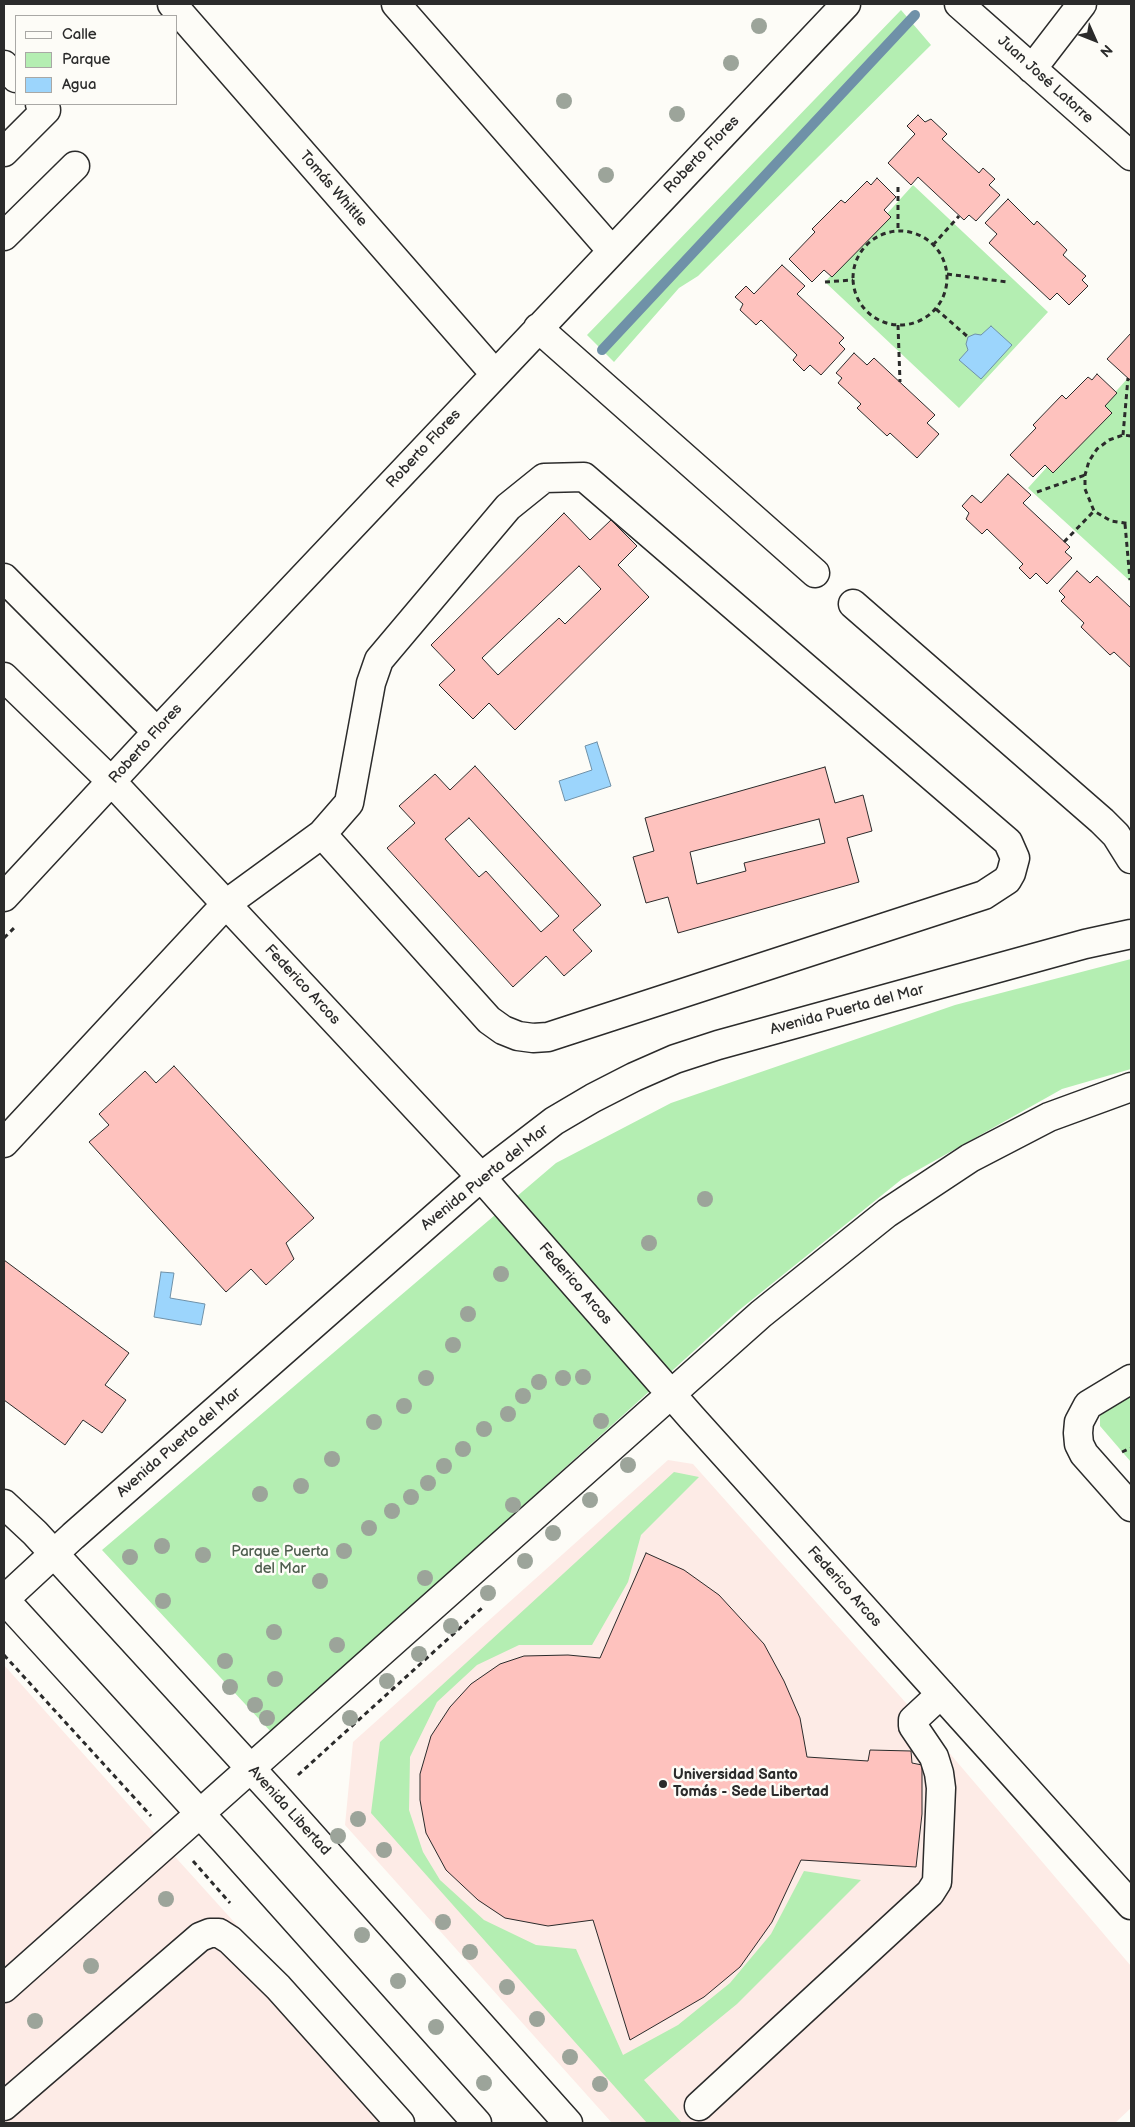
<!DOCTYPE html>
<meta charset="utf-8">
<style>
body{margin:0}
#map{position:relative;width:1135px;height:2127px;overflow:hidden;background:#fdfcf7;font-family:"Balsamiq Sans",sans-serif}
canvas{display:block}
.frame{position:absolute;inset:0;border:5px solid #2b2b2b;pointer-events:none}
.legend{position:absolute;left:15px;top:15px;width:162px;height:90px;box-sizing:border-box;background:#fdfcf7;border:1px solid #a9a8a5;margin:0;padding:6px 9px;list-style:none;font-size:15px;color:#2b2b2b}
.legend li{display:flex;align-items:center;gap:10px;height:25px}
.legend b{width:25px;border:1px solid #a9a8a5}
.north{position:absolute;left:1070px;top:15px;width:50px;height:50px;-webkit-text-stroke:4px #fdfcf7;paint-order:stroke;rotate:134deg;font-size:14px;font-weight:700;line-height:20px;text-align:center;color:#2b2b2b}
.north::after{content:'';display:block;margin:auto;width:18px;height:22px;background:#2b2b2b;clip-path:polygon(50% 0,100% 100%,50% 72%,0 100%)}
</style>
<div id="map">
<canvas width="1135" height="2127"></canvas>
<div class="frame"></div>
<ul class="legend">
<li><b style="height:6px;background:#fdfcf7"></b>Calle</li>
<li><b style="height:14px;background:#b4eeb2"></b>Parque</li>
<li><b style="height:14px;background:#9cd5fc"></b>Agua</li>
</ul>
<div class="north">N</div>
</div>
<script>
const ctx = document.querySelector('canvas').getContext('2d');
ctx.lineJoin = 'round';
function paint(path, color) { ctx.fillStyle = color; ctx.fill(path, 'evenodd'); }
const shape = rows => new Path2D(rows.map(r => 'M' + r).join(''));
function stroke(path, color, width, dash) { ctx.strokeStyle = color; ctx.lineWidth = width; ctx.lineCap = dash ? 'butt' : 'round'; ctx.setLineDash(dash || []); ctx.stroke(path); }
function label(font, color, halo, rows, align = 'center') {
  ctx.font = font + ' "Balsamiq Sans",sans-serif'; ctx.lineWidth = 5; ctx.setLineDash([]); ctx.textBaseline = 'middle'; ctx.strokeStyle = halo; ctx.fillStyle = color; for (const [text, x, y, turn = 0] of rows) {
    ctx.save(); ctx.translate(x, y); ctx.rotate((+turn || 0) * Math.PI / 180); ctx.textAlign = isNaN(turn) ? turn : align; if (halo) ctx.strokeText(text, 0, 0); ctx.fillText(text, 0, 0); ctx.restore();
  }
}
const built = shape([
 [668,1460,693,1464,923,1722,1131,1966,1131,2108,1115,2123,612,2123,345,1825,353,1742],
 [4,1665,178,1860,416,2123,4,2123]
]);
const green = shape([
 [901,10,931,45,698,276,679,288,614,362,587,335],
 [913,185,1048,312,959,408,825,282],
 [1128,378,1131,381,1131,582,1028,488],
 [1131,959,1131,1069,1062,1089,902,1179,738,1311,272,1733,102,1550,556,1163,671,1103,955,1005],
 [1131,1395,1131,1462,1100,1426,1100,1412],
 [674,1472,699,1477,641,1535,628,1582,592,1645,519,1645,477,1665,437,1702,410,1757,409,1810,423,1852,440,1880,484,1920,536,1945,576,1949,623,2055,678,2025,730,1983,771,1934,804,1871,861,1880,737,2004,644,2080,682,2123,647,2123,371,1813,380,1742]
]);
const water = shape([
 [991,326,1012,345,981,379,959,360,968,350,966,344,968,337,975,334,981,335,991,326],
 [597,742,611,786,565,801,559,781,592,770,585,746,597,742],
 [161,1272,174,1273,170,1298,205,1304,201,1325,154,1317,161,1272]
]);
const stream = shape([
 [602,350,915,15]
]);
const building = shape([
 [918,115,925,122,931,119,947,134,942,139,979,173,983,168,995,179,989,185,1000,195,976,221,969,215,964,220,918,177,911,185,888,163,915,134,907,126,918,115],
 [877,178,896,197,884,210,891,217,832,277,824,270,812,282,789,259,815,232,812,229,841,200,845,203,867,181,871,185,877,178],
 [1008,199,1034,225,1037,221,1067,250,1063,255,1086,276,1082,280,1088,286,1069,305,1057,293,1050,300,989,243,997,234,985,223,1008,199],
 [782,265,805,286,797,294,844,338,839,343,845,349,821,375,810,365,804,371,793,360,797,355,761,320,756,325,740,310,743,304,735,297,746,286,754,294,782,265],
 [1131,333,1131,379,1130,380,1107,359,1131,333],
 [854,353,867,365,874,358,935,415,927,423,939,434,917,458,890,433,887,436,857,408,861,404,838,383,842,378,836,373,854,353],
 [1097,374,1117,393,1105,406,1112,413,1053,473,1045,465,1033,477,1010,455,1036,428,1033,425,1062,395,1066,399,1088,377,1092,380,1097,374],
 [1008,474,1031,495,1023,503,1070,547,1065,552,1072,558,1047,584,1036,573,1030,579,1019,568,1023,564,987,529,982,534,966,519,969,513,962,506,972,495,981,503,1008,474],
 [564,513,590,540,611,520,637,546,618,565,649,597,515,730,489,703,473,719,439,685,455,670,431,645,564,513],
 [579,566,601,589,565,624,559,618,498,675,482,658,579,566],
 [1077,571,1090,583,1097,576,1131,608,1131,668,1114,652,1110,655,1081,627,1084,623,1061,601,1065,597,1059,591,1077,571],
 [475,766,601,905,573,930,592,951,564,976,546,956,513,987,387,848,415,823,399,806,435,774,450,790,475,766],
 [469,818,559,916,541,932,486,871,479,877,445,839,469,818],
 [825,767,835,803,863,795,872,831,847,838,859,882,678,933,668,897,646,903,633,857,654,851,645,818,825,767],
 [819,819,825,843,744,863,746,871,697,884,690,852,819,819],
 [174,1066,314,1218,286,1243,294,1259,266,1285,251,1269,226,1292,89,1142,109,1125,99,1114,145,1071,156,1083,174,1066],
 [4,1260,129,1353,105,1385,126,1400,102,1433,83,1420,65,1445,4,1400,4,1260],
 [646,1553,684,1570,719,1595,764,1644,784,1681,800,1718,807,1757,868,1761,870,1750,911,1751,912,1763,922,1765,922,1814,916,1867,801,1860,772,1922,740,1967,704,1997,630,2040,593,1920,548,1926,505,1918,478,1900,446,1870,426,1833,420,1800,420,1774,431,1736,450,1707,471,1684,500,1664,524,1656,568,1655,600,1658,646,1553]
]);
const path = shape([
 [898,187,898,231],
 '853 278a47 47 0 1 1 94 0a47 47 0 1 1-94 0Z',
 [933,245,959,216],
 [947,274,1007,282],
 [825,282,853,280],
 [936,309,968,337],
 [898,325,900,382],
 [1123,435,1128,378],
 [1131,436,1123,435,1109,440,1097,449,1089,461,1085,475,1085,489,1094,511,1111,521,1131,524],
 [1037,492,1085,475],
 [1125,524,1130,580],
 [1064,542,1094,511],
 [4,938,15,927],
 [1122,1452,1131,1448],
 [4,1655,151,1816],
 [298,1775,482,1608],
 [193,1861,230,1903]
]);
const minor = shape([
 [172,4,495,374],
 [396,4,612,251],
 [959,4,1131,156],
 [4,65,16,78],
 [1032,69,1082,4],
 [4,152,46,110,40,104],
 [4,236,75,166],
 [538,328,815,573],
 [4,578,157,732],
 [853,604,1102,821,1116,835,1131,859],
 [4,677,112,782,481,1177,692,1418,1131,1905],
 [4,897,157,732,846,4],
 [4,1143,226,904,322,834,349,803,371,683,379,660,508,507,544,478,584,477,1008,842,1015,858,1011,873,1007,880,984,895,548,1037,533,1038,518,1036,503,1030,489,1020,322,834],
 [1131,1379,1088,1405,1079,1422,1078,1433,1079,1444,1084,1454,1131,1507],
 [4,1504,35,1533,275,1795,568,2123],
 [4,1599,225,1841,477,2123],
 [4,1600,73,1536,481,1177,554,1121,593,1098,634,1077,675,1059,718,1045,1085,944,1131,934],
 [4,1988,761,1314,887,1213,970,1158,1049,1117,1131,1087],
 [4,2106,200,1937,210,1933,219,1933,230,1940,278,1987,400,2123],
 [699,2106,930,1893,937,1882,941,1788,939,1773,934,1757,913,1726,913,1720,941,1694]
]);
const trees = [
 [759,26],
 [731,63],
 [564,101],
 [677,114],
 [606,175],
 [705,1199],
 [649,1243],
 [501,1274],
 [468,1314],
 [453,1345],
 [583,1377],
 [426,1378],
 [563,1378],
 [539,1382],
 [523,1396],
 [404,1406],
 [508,1414],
 [601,1421],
 [374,1422],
 [484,1429],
 [463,1449],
 [332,1459],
 [628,1465],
 [444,1466],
 [428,1483],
 [301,1486],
 [260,1494],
 [411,1497],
 [590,1500],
 [513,1505],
 [392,1511],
 [369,1528],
 [553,1533],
 [162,1546],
 [344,1551],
 [203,1555],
 [130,1557],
 [525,1561],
 [425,1578],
 [320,1581],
 [488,1593],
 [163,1601],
 [451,1626],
 [274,1632],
 [337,1645],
 [419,1654],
 [225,1661],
 [275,1679],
 [387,1681],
 [230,1687],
 [255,1705],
 [267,1718],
 [350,1718],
 [358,1819],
 [338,1836],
 [384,1850],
 [166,1899],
 [443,1922],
 [362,1935],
 [470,1952],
 [91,1966],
 [398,1981],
 [507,1987],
 [537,2019],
 [35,2021],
 [436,2027],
 [570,2057],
 [484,2083],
 [600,2084]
];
const markers = [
 [663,1784,5,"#2b2b2b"]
];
const streetNames = [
 ["Juan José Latorre",1045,80,42],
 ["Roberto Flores",702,155,-46],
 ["Tomás Whittle",333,189,49],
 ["Roberto Flores",424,449,-47],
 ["Roberto Flores",146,744,-48],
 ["Federico Arcos",302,985,47],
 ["Avenida Puerta del Mar",847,1010,-15],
 ["Avenida Puerta del Mar",485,1178,-39],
 ["Federico Arcos",575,1284,49],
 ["Avenida Puerta del Mar",179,1443,-41],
 ["Federico Arcos",844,1587,48],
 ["Avenida Libertad",289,1811,48]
];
const parkNames = [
 ["Parque Puerta",280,1552],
 ["del Mar",280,1569]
];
const poiNames = [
 ["Universidad Santo",673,1775],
 ["Tomás - Sede Libertad",673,1792]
];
paint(built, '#fdebe6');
paint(green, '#b4eeb2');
paint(water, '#9cd5fc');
stroke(water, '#6f91a8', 1);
stroke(stream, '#6f91a8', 10);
paint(building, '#fec2be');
stroke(building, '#2b2b2b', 1);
stroke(minor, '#2b2b2b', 31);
stroke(path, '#2b2b2b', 3, [5, 4]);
stroke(minor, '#fdfcf7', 28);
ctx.fillStyle = '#9ca49a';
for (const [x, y] of trees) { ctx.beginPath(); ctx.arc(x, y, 8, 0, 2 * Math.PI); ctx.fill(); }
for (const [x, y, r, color] of markers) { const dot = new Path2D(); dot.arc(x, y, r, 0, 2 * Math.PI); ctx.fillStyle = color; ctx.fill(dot); stroke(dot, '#fdfcf7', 2); }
label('15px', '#2b2b2b', '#fdfcf7', streetNames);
label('15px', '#4d5c4d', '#fdfcf7', parkNames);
label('bold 15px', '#2b2b2b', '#fdfcf7', poiNames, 'left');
</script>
